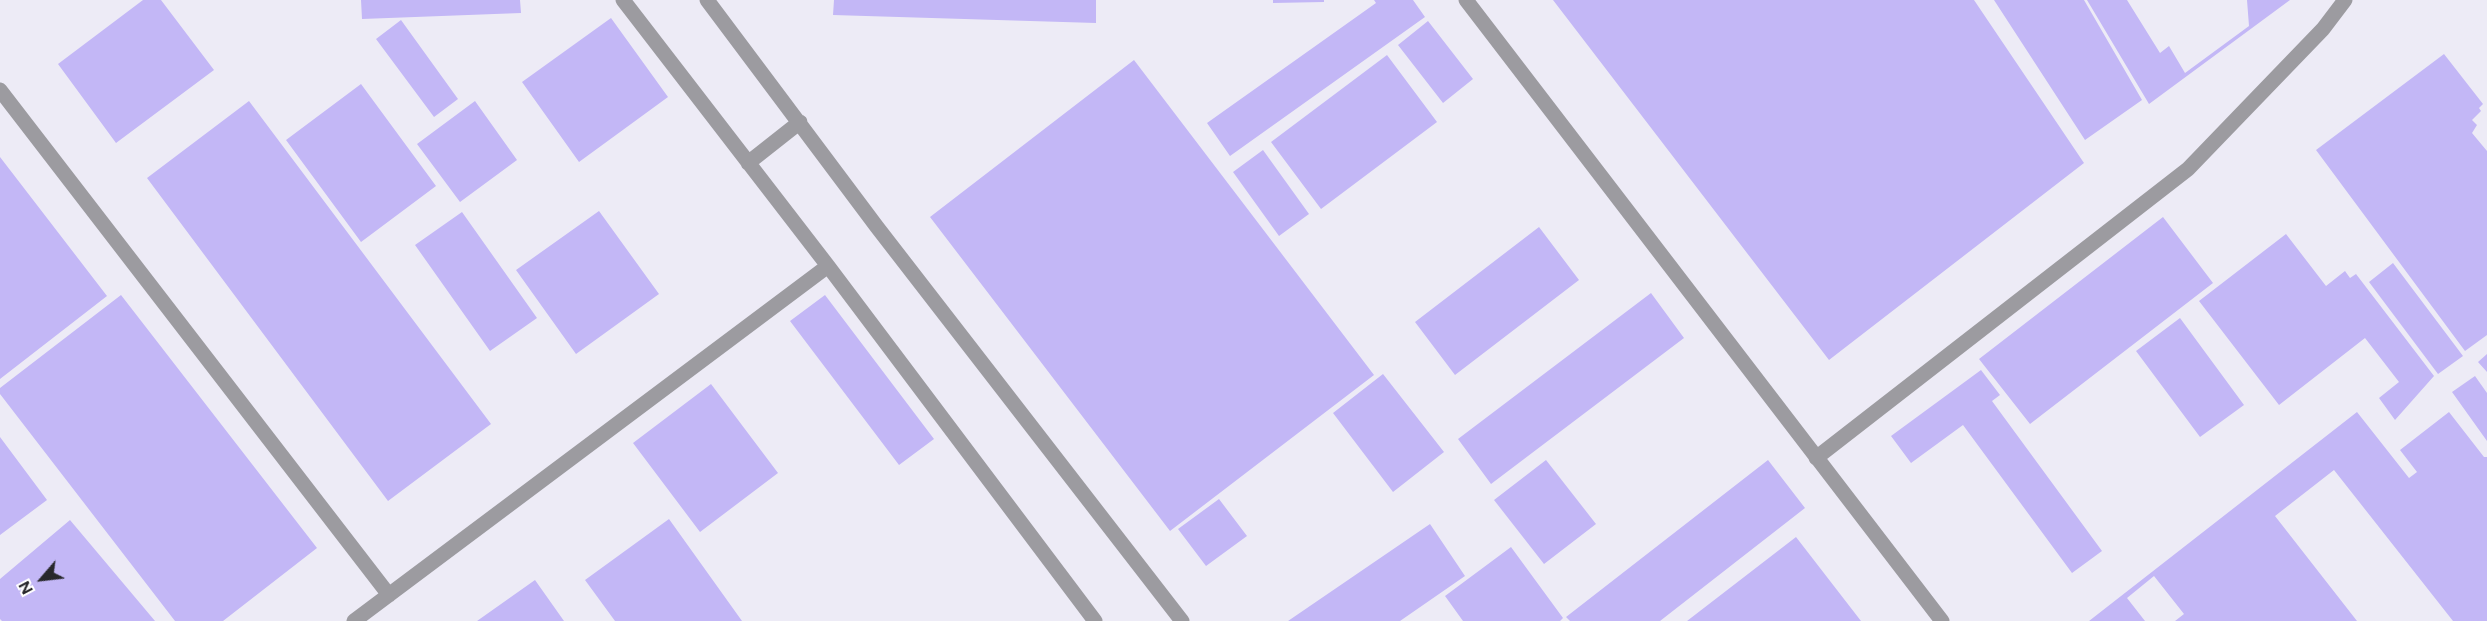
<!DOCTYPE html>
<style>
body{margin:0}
#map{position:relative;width:2487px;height:621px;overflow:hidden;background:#edebf6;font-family:Figtree,sans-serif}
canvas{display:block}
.north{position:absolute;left:12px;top:549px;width:60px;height:60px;-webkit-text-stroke:4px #fff;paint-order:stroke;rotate:242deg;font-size:16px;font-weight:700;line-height:24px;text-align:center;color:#28282c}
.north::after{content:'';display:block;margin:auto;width:21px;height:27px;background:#28282c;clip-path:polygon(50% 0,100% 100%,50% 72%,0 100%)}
</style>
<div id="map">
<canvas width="2487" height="621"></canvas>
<div class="north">N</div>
</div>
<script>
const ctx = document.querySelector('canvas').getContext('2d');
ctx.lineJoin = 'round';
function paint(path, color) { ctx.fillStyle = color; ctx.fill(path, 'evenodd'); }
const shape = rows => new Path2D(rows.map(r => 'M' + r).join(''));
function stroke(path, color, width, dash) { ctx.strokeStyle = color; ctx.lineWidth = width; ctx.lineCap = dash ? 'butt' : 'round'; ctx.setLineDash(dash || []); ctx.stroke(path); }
const building = shape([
 [143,0,161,0,214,70,116,143,58,64],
 [361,0,520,0,521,13,362,19],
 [834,0,1096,0,1096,23,833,15],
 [1273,0,1324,0,1324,2,1273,3],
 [1374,0,1413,0,1425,17,1230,156,1207,123,1376,3],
 [1553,0,1974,0,2084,163,1829,360],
 [1994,0,2084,0,2142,100,2085,140],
 [2087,0,2127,0,2160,53,2169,46,2185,73,2249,26,2247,0,2290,0,2149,104],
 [611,18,668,97,579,162,522,82],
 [401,20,458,99,434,117,376,39],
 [1428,21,1473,79,1443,103,1398,45],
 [2444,54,2483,104,2479,108,2481,111,2472,120,2477,125,2472,133,2487,151,2487,335,2465,351,2316,150],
 [1387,55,1437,122,1321,209,1271,142],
 [1134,60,1374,375,1170,531,930,217],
 [361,84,436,186,361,242,286,140],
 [249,101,491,424,388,501,147,178],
 [475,101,517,160,460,202,417,144],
 [1263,150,1309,214,1279,236,1233,172],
 [0,157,107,296,0,379],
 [599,211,659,294,576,354,516,270],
 [462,212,537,318,490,351,415,245],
 [2163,217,2213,283,2030,424,1979,359],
 [1539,227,1579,280,1455,375,1415,322],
 [2286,234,2326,286,2345,271,2350,278,2356,274,2434,376,2395,420,2379,398,2399,382,2365,338,2279,405,2199,301],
 [2393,263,2463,356,2438,374,2369,282],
 [1651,293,1684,338,1491,484,1458,439],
 [121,295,317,548,223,621,175,621,0,394,0,388],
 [825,295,934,439,899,465,790,321],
 [2180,318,2244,405,2200,437,2136,351],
 [2487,354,2487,372,2478,362],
 [1981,370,2000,395,1992,401,2102,551,2072,573,1963,425,1911,463,1891,436],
 [1383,374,1444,452,1393,492,1333,413],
 [2475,376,2487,393,2487,441,2452,392],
 [711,384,778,473,700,532,633,443],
 [2357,412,2409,478,2417,472,2400,450,2449,412,2484,457,2487,457,2487,621,2453,621,2334,470,2275,516,2357,621,2175,621,2184,614,2154,576,2127,598,2145,621,2089,621],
 [0,437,47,500,0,535],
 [1546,460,1596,524,1544,564,1494,500],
 [1768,460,1805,508,1660,621,1570,621,1566,617],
 [1219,499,1247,536,1206,566,1178,529],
 [669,519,742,621,615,621,585,580],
 [70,520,155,621,2,621,0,619,0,579],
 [1430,524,1465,576,1400,621,1288,621],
 [1796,537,1861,621,1687,621],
 [1511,547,1563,618,1560,621,1463,621,1445,596],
 [535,580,564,621,477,621]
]);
const street = shape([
 [623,0,828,266,1095,621],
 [707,0,877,227,1182,621],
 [1466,0,1942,621],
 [0,90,389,595],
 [748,163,800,122],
 [1816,458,2188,169,2323,29,2345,0],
 [354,621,828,266]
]);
paint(building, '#c3b7f6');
stroke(street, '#9c9ba0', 15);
</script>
